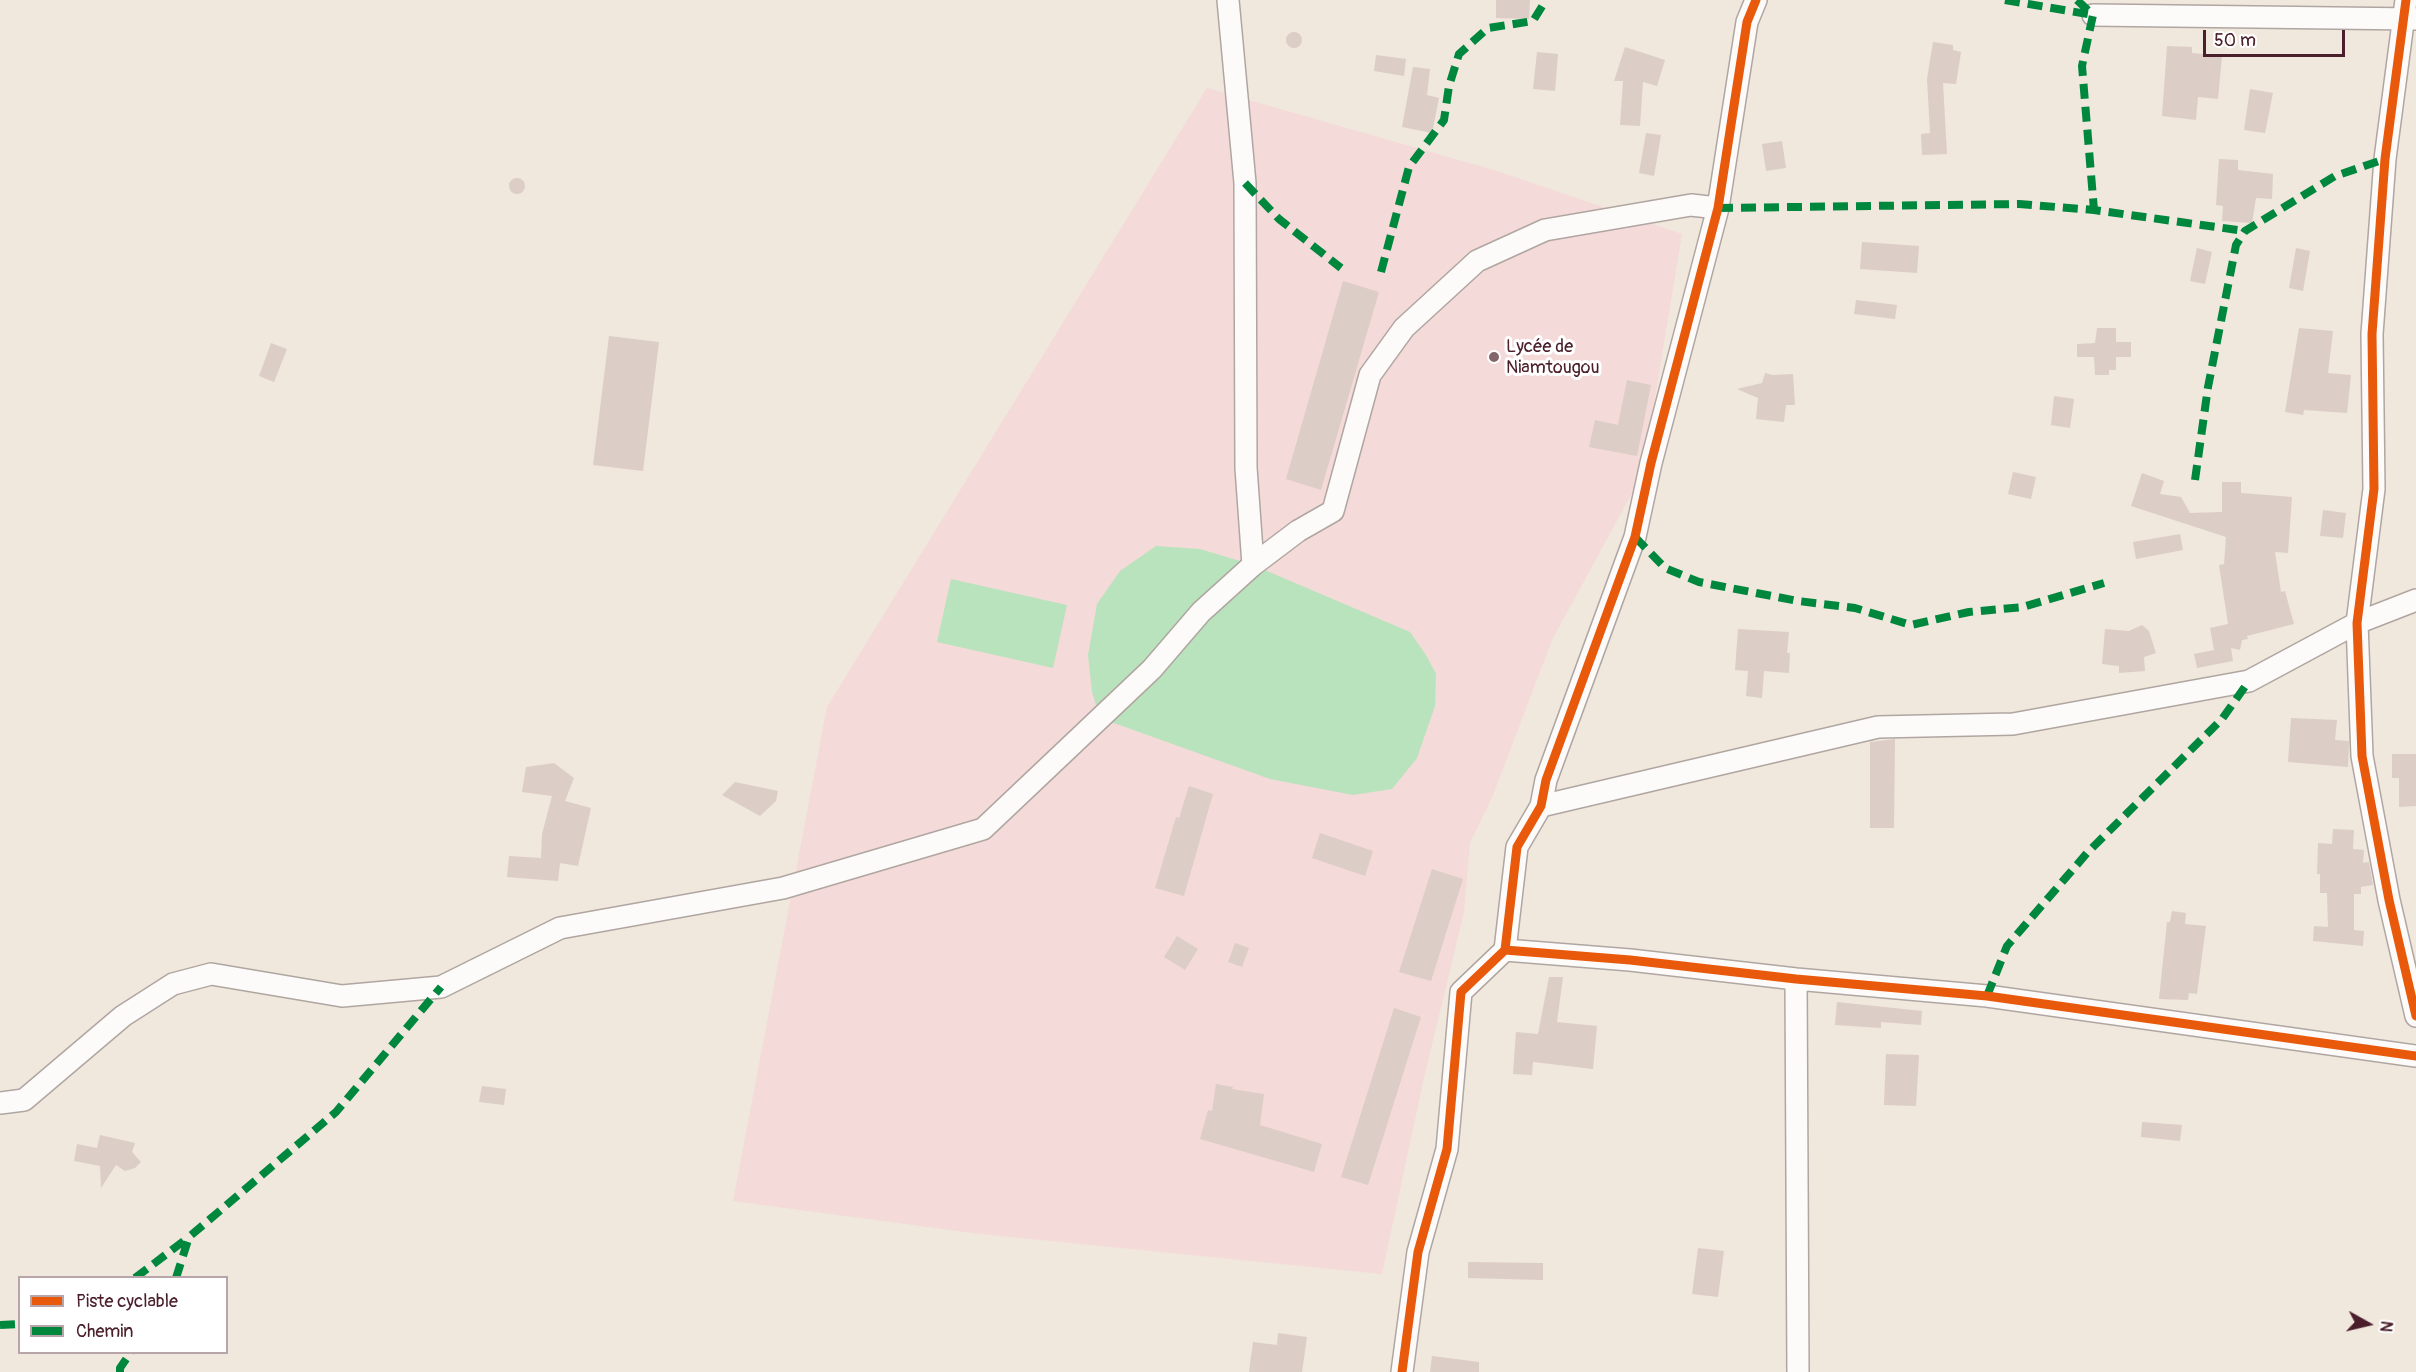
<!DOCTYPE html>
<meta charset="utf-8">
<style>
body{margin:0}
#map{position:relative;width:2416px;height:1372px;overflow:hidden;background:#f0e7dd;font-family:Pangolin,sans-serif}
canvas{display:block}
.legend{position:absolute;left:18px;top:1276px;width:210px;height:78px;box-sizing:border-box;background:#fff;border:2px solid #b7a5aa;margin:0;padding:8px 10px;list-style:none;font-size:18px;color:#4a1f2b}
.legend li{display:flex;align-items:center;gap:12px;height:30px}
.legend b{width:30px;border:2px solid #b7a5aa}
.north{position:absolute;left:2338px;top:1294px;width:60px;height:60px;-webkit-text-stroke:4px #fff;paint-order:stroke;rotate:98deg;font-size:16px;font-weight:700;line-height:24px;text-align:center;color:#4a1f2b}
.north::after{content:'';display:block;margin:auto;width:21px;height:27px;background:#4a1f2b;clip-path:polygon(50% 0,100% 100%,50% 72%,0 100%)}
.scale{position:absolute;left:2203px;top:30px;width:142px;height:27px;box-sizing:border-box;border:3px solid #4a1f2b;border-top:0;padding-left:8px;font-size:18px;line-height:21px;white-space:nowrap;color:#4a1f2b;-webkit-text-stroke:4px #fff;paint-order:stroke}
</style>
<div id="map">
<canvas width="2416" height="1372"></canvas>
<ul class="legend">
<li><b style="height:8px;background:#e8590c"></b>Piste cyclable</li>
<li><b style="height:8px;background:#00873e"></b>Chemin</li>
</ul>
<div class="north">N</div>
<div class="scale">50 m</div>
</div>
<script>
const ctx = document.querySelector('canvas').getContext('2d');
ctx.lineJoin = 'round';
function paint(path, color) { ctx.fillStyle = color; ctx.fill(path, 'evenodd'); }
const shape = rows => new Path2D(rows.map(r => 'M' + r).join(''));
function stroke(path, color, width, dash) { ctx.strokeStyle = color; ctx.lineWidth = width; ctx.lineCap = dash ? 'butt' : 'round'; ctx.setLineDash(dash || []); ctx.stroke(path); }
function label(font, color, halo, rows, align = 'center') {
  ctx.font = font + ' Pangolin,sans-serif'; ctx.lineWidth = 6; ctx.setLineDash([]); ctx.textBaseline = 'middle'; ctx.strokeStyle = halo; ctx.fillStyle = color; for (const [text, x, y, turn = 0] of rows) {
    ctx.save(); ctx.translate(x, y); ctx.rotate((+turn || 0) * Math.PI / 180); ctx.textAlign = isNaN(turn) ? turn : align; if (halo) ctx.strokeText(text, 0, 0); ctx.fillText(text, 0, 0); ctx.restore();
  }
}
const built = shape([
 [1207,88,1497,171,1682,234,1645,458,1638,482,1552,640,1493,795,1470,843,1464,912,1423,1082,1382,1274,981,1234,733,1201,827,707]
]);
const green = shape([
 [1156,546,1200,549,1253,565,1410,632,1426,655,1436,674,1435,706,1417,758,1392,789,1353,795,1270,779,1100,718,1092,692,1088,655,1097,604,1120,571],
 [951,579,1067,605,1053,668,937,642]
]);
const building = shape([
 [1496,0,1530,0,1529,19,1496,18],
 '1286 40a8 8 0 1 1 16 0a8 8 0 1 1-16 0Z',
 [1933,42,1953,45,1953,50,1961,52,1956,84,1943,83,1947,154,1922,155,1921,134,1930,133,1927,79],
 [2167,46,2192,47,2192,53,2222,56,2218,99,2198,97,2196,120,2162,116],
 [1625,47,1665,60,1657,86,1643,82,1640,126,1620,125,1623,81,1614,81],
 [1537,52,1558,54,1555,91,1533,89],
 [1376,55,1406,59,1404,76,1374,71],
 [1413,67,1430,69,1427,95,1439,98,1432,133,1402,127],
 [2250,89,2273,93,2265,133,2244,130],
 [1646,133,1661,135,1654,176,1639,173],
 [1782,141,1786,168,1766,171,1762,144],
 [2219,159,2238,160,2238,170,2273,174,2272,199,2256,198,2252,223,2222,221,2223,206,2216,205],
 '509 186a8 8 0 1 1 16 0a8 8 0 1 1-16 0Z',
 [1862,242,1919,246,1917,273,1860,269],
 [2197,248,2212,252,2205,284,2190,281],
 [2296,248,2310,251,2303,291,2289,288],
 [1343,281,1379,292,1321,490,1286,479],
 [1856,300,1897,305,1895,319,1854,314],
 [2097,328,2116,328,2116,342,2131,342,2131,357,2116,357,2116,370,2109,370,2109,375,2095,375,2094,357,2077,357,2077,344,2095,343],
 [2299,328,2333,331,2328,373,2351,375,2347,413,2304,410,2303,415,2285,412],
 [609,336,659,342,643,471,593,465],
 [271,343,287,349,274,382,259,376],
 [1765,373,1772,375,1793,374,1795,405,1786,405,1784,422,1756,419,1758,398,1737,389,1762,383],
 [1627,380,1651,385,1637,456,1589,447,1595,420,1618,425],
 [2054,396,2074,399,2070,428,2051,425],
 [2013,472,2036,477,2031,499,2008,494],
 [2142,473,2164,481,2160,494,2181,497,2190,513,2222,512,2222,482,2241,482,2241,493,2292,497,2288,553,2275,552,2281,592,2285,591,2294,624,2247,636,2248,639,2242,640,2240,650,2231,648,2233,661,2197,668,2194,654,2214,650,2210,628,2228,624,2219,565,2224,564,2226,537,2131,506],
 [2323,510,2346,513,2343,538,2320,536],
 [2180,534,2183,550,2136,559,2133,542],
 [2142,625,2149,631,2156,653,2144,657,2145,671,2119,673,2119,666,2102,664,2105,629,2129,631],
 [1738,629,1789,632,1787,653,1790,653,1789,673,1764,671,1762,698,1746,696,1748,671,1735,670],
 [2291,718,2337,720,2335,740,2349,741,2348,767,2288,762],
 [1895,739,1894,828,1870,828,1870,742],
 [2392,754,2416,754,2416,806,2399,807,2399,778,2392,778],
 [554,763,574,778,565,801,591,808,578,866,560,863,558,881,507,877,509,856,541,858,542,834,552,796,522,792,526,767],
 [735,782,778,791,776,801,760,816,722,795],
 [1189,786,1213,794,1184,896,1155,888,1176,817,1179,818],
 [2333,829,2354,830,2353,849,2364,850,2363,863,2369,862,2373,885,2361,887,2361,894,2354,894,2354,930,2364,931,2363,946,2313,941,2314,926,2328,927,2327,893,2320,893,2320,874,2317,874,2318,843,2332,844],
 [1320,833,1373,851,1365,876,1312,858],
 [1432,869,1463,879,1431,981,1399,972],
 [2172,911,2186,913,2185,924,2206,926,2197,994,2189,993,2188,1000,2159,999,2167,922,2170,922],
 [1177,936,1198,949,1185,970,1164,957],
 [1235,943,1249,948,1242,967,1228,962],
 [1549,977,1563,977,1557,1022,1597,1026,1593,1069,1533,1062,1532,1075,1513,1074,1516,1032,1538,1034],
 [1837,1002,1922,1011,1921,1025,1881,1022,1881,1028,1835,1025],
 [1394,1008,1421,1017,1368,1185,1341,1177],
 [1886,1054,1919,1055,1916,1106,1884,1105],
 [1216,1084,1233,1087,1232,1089,1264,1094,1260,1125,1322,1144,1314,1172,1200,1139,1208,1110,1212,1111],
 [482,1086,506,1089,504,1105,479,1102],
 [2142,1122,2182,1125,2180,1141,2141,1137],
 [100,1135,135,1143,132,1152,141,1162,135,1168,125,1171,116,1165,101,1188,100,1166,74,1161,77,1144,97,1148],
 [1698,1248,1724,1251,1718,1297,1692,1294],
 [1468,1262,1543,1263,1543,1280,1468,1278],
 [1278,1333,1307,1337,1302,1372,1249,1372,1253,1342,1277,1345],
 [1432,1356,1479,1362,1479,1372,1430,1372]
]);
const minor = shape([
 [1228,0,1245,183,1246,468,1253,565],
 [2406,0,2385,159,2372,334,2374,489,2357,623,2362,756,2389,900,2416,1016],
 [2093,15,2415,19],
 [1541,806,1878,727,2013,724,2249,681,2357,623,2416,600],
 [1505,950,1517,847,1541,806,1546,780,1635,537,1651,463,1718,208,1747,22,1756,0],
 [1796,979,1798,1372],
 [0,1103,24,1100,123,1016,173,984,211,974,342,996,441,987,560,928,783,888,983,829,1152,669,1201,612,1253,565,1298,531,1333,511,1370,375,1404,328,1477,261,1545,230,1691,205,1718,208],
 [1402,1372,1418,1252,1447,1149,1461,992,1505,950,1630,960,1796,979,1987,996,2416,1056]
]);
const quiet = shape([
 [2005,0,2093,15],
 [2077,0,2093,15,2082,66,2094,210],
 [1245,183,1279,219,1341,268],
 [1718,208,2019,204,2094,210,2245,231],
 [1381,272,1409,167,1444,120,1449,86,1459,54,1488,28,1533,21,1546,0],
 [2195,480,2208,387,2236,245,2245,231,2335,176,2385,159],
 [1635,537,1665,568,1699,582,1798,601,1855,608,1911,625,1969,612,2023,607,2104,583],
 [1987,996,2007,946,2087,853,2222,719,2249,681],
 [135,1278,189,1237],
 [176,1278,189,1237,336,1112,441,987],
 [0,1325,20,1324],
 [120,1372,120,1368,131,1352]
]);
const cycleway = shape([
 [2406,0,2385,159,2372,334,2374,489,2357,623,2362,756,2389,900,2416,1016],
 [1505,950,1517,847,1541,806,1546,780,1635,537,1651,463,1718,208,1747,22,1756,0],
 [1402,1372,1418,1252,1447,1149,1461,992,1505,950,1630,960,1796,979,1987,996,2416,1056]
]);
const markers = [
 [1494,357,6,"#846569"]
];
const poiNames = [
 ["Lycée de",1506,347],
 ["Niamtougou",1506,368]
];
paint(built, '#f4dad8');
paint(green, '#b9e3bc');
paint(building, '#dccdc7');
stroke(minor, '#b0a6a1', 24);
stroke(minor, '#fdfbfa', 21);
stroke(quiet, '#00873e', 8, [15, 8]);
stroke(cycleway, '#e8590c', 9);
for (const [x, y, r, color] of markers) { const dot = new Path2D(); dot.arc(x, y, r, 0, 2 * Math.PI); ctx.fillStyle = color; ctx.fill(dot); stroke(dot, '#fff', 2); }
label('18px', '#4a1f2b', '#fff', poiNames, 'left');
</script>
